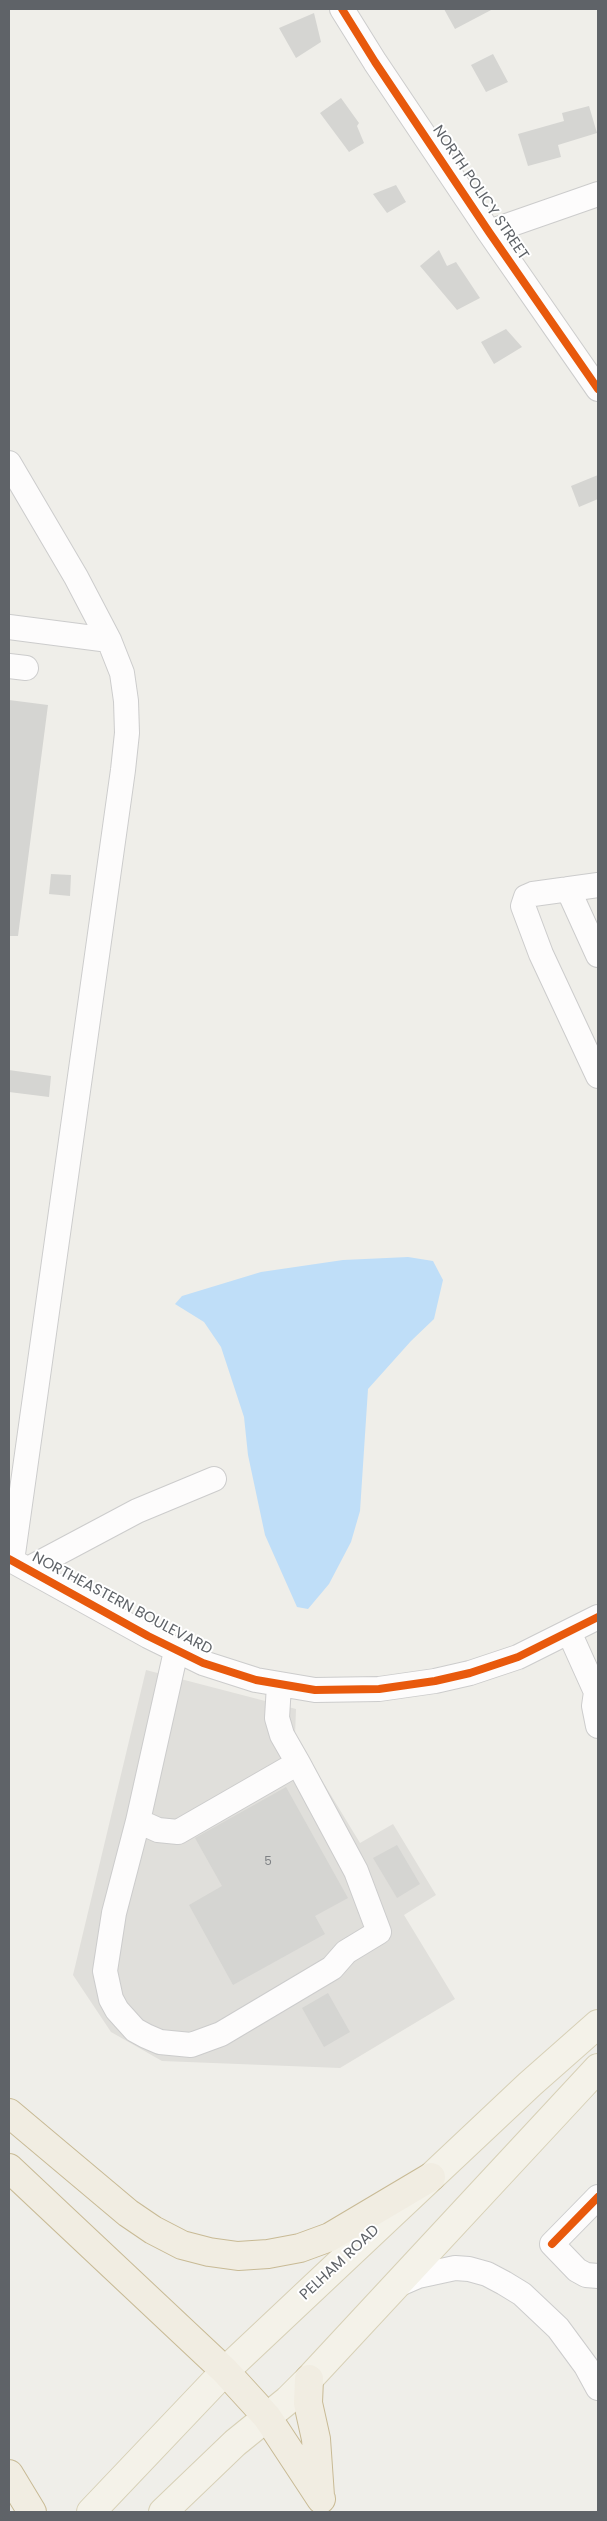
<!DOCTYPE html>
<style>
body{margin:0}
#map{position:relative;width:607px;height:2521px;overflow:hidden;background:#efeee9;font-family:Poppins,sans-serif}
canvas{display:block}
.frame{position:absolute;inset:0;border:10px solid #5f6368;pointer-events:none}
</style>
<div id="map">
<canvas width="607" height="2521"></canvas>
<div class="frame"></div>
</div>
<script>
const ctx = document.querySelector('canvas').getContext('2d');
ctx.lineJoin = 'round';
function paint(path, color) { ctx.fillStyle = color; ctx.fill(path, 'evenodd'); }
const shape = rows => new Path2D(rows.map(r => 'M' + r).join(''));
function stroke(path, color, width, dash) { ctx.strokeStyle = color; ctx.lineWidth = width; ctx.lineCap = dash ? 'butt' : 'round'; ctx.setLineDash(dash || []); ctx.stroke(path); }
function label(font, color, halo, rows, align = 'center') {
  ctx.font = font + ' Poppins,sans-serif'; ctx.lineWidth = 4; ctx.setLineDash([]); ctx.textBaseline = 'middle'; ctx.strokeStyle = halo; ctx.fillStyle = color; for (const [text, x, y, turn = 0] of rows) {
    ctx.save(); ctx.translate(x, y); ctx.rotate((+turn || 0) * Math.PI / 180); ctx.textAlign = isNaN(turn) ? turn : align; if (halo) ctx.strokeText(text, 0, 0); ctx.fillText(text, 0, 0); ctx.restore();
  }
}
const industrial = shape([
 [146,1670,296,1709,295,1736,360,1843,393,1824,436,1895,404,1915,455,1999,340,2068,162,2061,111,2032,73,1975]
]);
const water = shape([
 [408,1257,433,1261,443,1280,434,1319,411,1341,368,1389,360,1511,351,1542,329,1584,308,1609,297,1607,265,1535,248,1455,244,1417,221,1347,204,1322,175,1304,182,1296,261,1272,343,1260]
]);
const building = shape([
 [444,9,493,9,455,29],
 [314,13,321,42,296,58,279,28],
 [493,54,508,82,486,92,471,65],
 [341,98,359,123,357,126,364,143,349,152,320,113],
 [589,106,597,133,558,145,561,157,528,166,518,134,564,121,562,113],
 [396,185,406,202,387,213,373,194],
 [439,250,447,266,456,262,480,298,457,310,420,266],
 [506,329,522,347,494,364,481,342],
 [598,475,598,499,579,507,571,486],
 [9,700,48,705,18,936,9,936],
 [51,874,71,875,70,896,49,894],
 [9,1070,51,1076,49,1097,9,1092],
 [286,1787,348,1898,315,1916,325,1934,233,1985,189,1905,222,1886,195,1838],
 [397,1845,420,1884,397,1898,373,1858],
 [328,1993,350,2032,324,2047,302,2008]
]);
const minor = shape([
 [342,9,375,62,489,232,598,389],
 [489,232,598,194],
 [9,463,76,577,109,640,122,673,126,701,127,733,123,770,12,1561],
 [9,627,109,640],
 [9,666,26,668],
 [598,885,533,894,526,897,523,906,541,954,598,1076],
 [568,889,598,955],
 [9,1559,148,1636,203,1663,256,1680,315,1690,379,1689,435,1681,470,1673,518,1657,598,1617],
 [28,1569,137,1511,214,1479],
 [569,1632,596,1692,598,1691],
 [279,1685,277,1718,282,1735,298,1763,356,1871,379,1932,346,1952,332,1968,221,2034,191,2045,160,2042,146,2036,135,2030,117,2010,111,1999,105,1971,114,1913,138,1821,158,1830,178,1832,298,1763],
 [596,1692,594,1706,598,1726],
 [138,1821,176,1651],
 [598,2197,552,2244,577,2270,586,2275,598,2276],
 [395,2286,418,2276,455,2268,469,2269,487,2274,504,2283,522,2294,558,2328,586,2366,598,2388]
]);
const major = shape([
 [91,2512,225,2371,530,2084,598,2024],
 [163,2512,235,2443,288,2400,309,2379,598,2068]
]);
const highway = shape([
 [9,2113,128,2213,153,2230,182,2245,209,2252,238,2256,268,2254,300,2248,330,2237,431,2177],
 [9,2168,225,2371,267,2417,321,2499],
 [309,2379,308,2403,316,2439,320,2496],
 [9,2474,32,2512]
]);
const cycleway = shape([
 [342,9,375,62,489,232,598,389],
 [9,1559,148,1636,203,1663,256,1680,315,1690,379,1689,435,1681,470,1673,518,1657,598,1617],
 [552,2244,598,2197]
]);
const numberNames = [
 ["5",268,1862]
];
const streetNames = [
 ["NORTH POLICY STREET",480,193,56],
 ["NORTHEASTERN BOULEVARD",122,1604,28],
 ["PELHAM ROAD",340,2263,-43]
];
paint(industrial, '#e0dfdb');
paint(water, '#bfdef8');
paint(building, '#d5d5d2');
stroke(minor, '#ccc', 26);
stroke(major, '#d7d0b6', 30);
stroke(highway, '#c8ba95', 30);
stroke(minor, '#fdfcfc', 24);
stroke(major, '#f4f2e9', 28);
stroke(highway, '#f1ede2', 28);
stroke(cycleway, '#e8590c', 8);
label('12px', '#7e8184', null, numberNames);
label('15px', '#5f6368', '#fff', streetNames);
</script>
